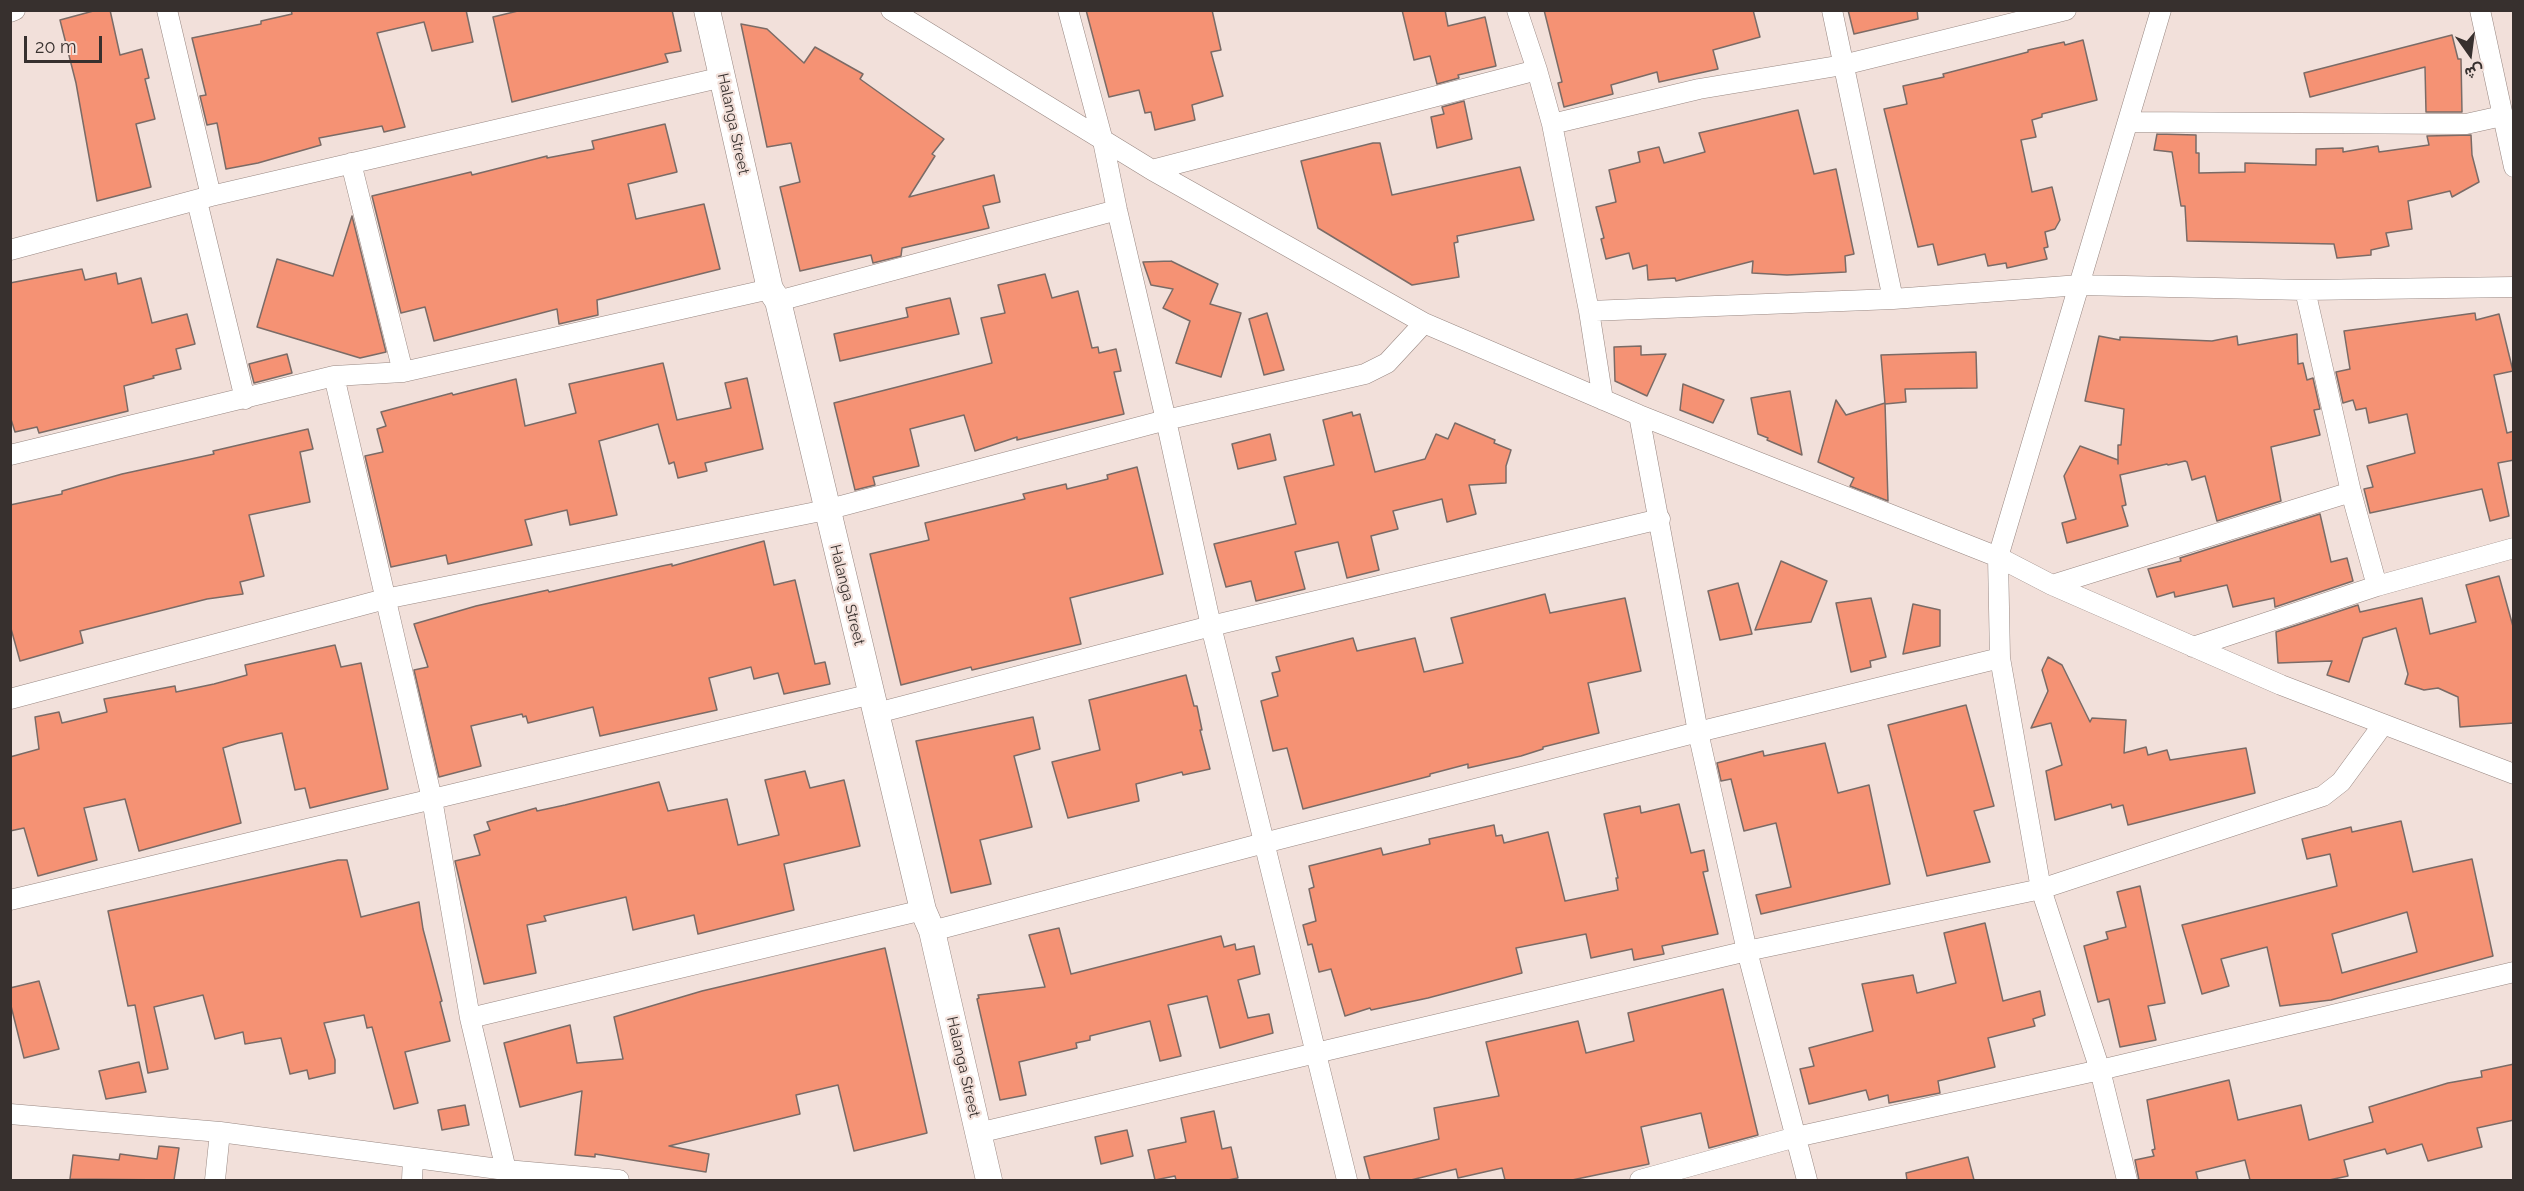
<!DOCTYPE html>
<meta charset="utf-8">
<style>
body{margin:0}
#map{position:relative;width:2524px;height:1191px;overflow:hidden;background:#f2e0da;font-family:Raleway,Vazirmatn,sans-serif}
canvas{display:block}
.frame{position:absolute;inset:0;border:12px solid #37302e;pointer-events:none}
.north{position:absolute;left:2440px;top:24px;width:60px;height:60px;-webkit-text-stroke:4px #f2e0da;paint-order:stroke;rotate:166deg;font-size:16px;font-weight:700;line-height:24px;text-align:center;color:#37302e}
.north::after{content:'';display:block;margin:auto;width:21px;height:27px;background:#37302e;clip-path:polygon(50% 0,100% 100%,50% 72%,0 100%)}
.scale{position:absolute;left:24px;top:36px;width:78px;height:27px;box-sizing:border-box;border:3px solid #37302e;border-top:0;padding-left:8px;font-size:18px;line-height:21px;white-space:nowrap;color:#37302e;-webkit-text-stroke:4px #f2e0da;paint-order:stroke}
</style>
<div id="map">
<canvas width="2524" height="1191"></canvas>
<div class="frame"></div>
<div class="north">ش</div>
<div class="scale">20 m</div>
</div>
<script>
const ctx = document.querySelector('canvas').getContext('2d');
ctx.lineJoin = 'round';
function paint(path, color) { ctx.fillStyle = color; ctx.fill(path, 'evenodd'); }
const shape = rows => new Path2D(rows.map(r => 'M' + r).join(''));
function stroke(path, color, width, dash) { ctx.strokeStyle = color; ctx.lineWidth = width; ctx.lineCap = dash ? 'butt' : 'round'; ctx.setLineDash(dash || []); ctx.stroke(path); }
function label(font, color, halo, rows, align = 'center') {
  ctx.font = font + ' Raleway,sans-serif'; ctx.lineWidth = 4.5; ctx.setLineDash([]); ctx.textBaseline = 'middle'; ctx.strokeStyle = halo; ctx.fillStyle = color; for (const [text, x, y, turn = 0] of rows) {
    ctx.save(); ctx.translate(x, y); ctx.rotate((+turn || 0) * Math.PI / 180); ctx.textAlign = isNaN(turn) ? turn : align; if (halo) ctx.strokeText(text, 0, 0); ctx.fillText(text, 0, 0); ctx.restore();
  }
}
const building = shape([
 [97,10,110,10,120,55,142,49,149,78,145,79,155,119,136,124,151,187,97,201,76,83,60,20,97,10],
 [291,10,466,10,473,42,432,51,424,22,377,33,405,127,384,132,382,126,319,138,321,145,258,163,226,169,217,123,207,125,200,96,206,95,192,38,261,24,261,21,292,14,291,10],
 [522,10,672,10,681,51,665,54,668,62,512,102,493,17,522,10],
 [1086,10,1212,10,1221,50,1211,52,1223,96,1192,105,1195,120,1155,130,1151,112,1145,113,1139,90,1109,97,1086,10],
 [1402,10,1445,10,1448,26,1485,17,1496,66,1458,75,1459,78,1437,84,1430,56,1414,60,1402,10],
 [1544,10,1753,10,1760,37,1713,50,1718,69,1659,82,1657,72,1611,85,1613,94,1564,107,1558,83,1562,82,1544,10],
 [1848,10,1917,10,1918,19,1854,34,1848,10],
 [741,24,767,29,804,63,815,47,863,74,860,79,944,139,932,154,935,156,909,197,994,175,1000,202,983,206,989,228,902,248,901,256,873,263,871,255,800,271,780,187,800,182,791,143,767,147,741,24],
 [2452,35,2458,59,2461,59,2462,112,2426,112,2425,67,2310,97,2304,73,2452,35],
 [2083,40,2097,100,2042,114,2042,117,2032,120,2036,137,2021,140,2032,192,2052,187,2060,220,2055,229,2045,232,2048,247,2044,248,2047,259,2007,268,2006,263,1988,266,1985,254,1938,265,1933,244,1918,247,1884,109,1907,104,1903,86,1944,77,1943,74,2028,52,2028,50,2064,42,2065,45,2083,40],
 [1464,101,1472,139,1437,148,1431,117,1444,114,1442,107,1464,101],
 [1798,110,1814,174,1836,169,1854,254,1845,256,1846,272,1787,275,1752,273,1753,261,1676,281,1675,278,1648,280,1647,265,1633,269,1629,253,1606,259,1601,239,1604,238,1596,207,1616,202,1609,170,1640,162,1638,152,1659,147,1664,163,1705,152,1699,133,1798,110],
 [665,124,677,172,628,184,636,219,704,204,720,269,597,300,598,315,559,324,557,309,434,341,425,307,401,313,372,196,471,172,472,175,547,156,547,158,594,149,592,141,665,124],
 [2157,134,2196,135,2196,153,2199,153,2199,173,2245,172,2245,163,2316,165,2316,149,2343,148,2343,152,2378,146,2379,152,2429,145,2427,136,2471,135,2472,155,2479,182,2452,197,2450,191,2408,201,2412,229,2386,233,2389,246,2371,250,2371,255,2337,258,2334,244,2187,241,2185,206,2181,206,2172,152,2154,150,2157,134],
 [1373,143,1380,143,1392,195,1520,167,1534,220,1457,236,1458,242,1454,243,1459,277,1412,285,1318,228,1301,161,1373,143],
 [352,216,386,352,360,358,257,327,277,259,333,276,352,216],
 [1171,261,1218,284,1210,304,1241,313,1221,377,1176,363,1190,321,1163,308,1173,289,1151,285,1143,262,1171,261],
 [82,269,85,280,116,273,118,284,141,278,152,323,187,314,195,344,176,349,181,369,153,376,154,378,124,386,128,411,39,433,37,427,15,432,10,416,10,283,82,269],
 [1045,274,1052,298,1078,291,1092,348,1098,347,1099,353,1116,349,1121,371,1114,372,1124,414,1017,440,1017,437,975,451,964,415,910,429,919,466,873,477,875,485,855,490,834,403,992,363,981,318,1005,313,998,285,1045,274],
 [950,298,959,334,840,361,834,334,908,317,906,308,950,298],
 [1267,313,1284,370,1264,375,1249,319,1267,313],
 [2475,313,2476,320,2499,314,2513,371,2494,375,2507,433,2514,431,2514,460,2498,463,2509,516,2490,521,2482,489,2370,513,2364,489,2373,487,2367,466,2415,453,2407,414,2369,423,2366,408,2356,410,2353,400,2343,403,2336,372,2350,369,2344,331,2475,313],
 [2297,334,2298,364,2303,363,2307,380,2313,378,2320,409,2314,410,2320,435,2271,447,2281,501,2217,521,2205,476,2192,480,2187,462,2185,461,2168,465,2167,464,2120,475,2126,505,2122,506,2128,526,2067,543,2062,523,2076,519,2064,476,2080,446,2118,460,2118,464,2118,445,2121,445,2124,409,2085,401,2099,336,2120,340,2120,337,2212,341,2237,336,2238,345,2297,334],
 [1641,346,1641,355,1666,354,1647,396,1615,381,1614,347,1641,346],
 [1976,352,1977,388,1905,389,1906,402,1885,404,1881,355,1976,352],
 [287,354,292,373,254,383,249,364,287,354],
 [663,363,677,420,731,408,725,383,747,378,763,449,705,463,707,471,678,478,674,462,669,464,658,424,599,441,617,515,570,525,567,510,525,520,532,545,448,564,446,555,391,567,365,456,383,452,377,429,386,426,381,412,452,393,453,395,516,379,525,426,576,413,569,384,663,363],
 [1683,384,1724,400,1713,423,1680,410,1683,384],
 [1790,391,1802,455,1767,440,1768,438,1758,434,1751,398,1790,391],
 [1836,400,1846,415,1885,403,1888,501,1850,486,1854,478,1818,462,1836,400],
 [1352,412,1353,416,1360,414,1375,472,1425,459,1436,434,1448,439,1455,423,1495,440,1494,443,1511,450,1506,466,1506,483,1469,485,1476,514,1447,522,1442,499,1393,511,1398,529,1371,536,1379,570,1347,578,1338,542,1295,552,1305,589,1256,601,1251,581,1226,587,1214,544,1296,524,1284,477,1334,465,1323,420,1352,412],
 [308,429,313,449,300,452,310,502,249,515,264,576,240,582,243,594,207,599,80,631,83,643,20,661,10,625,10,505,62,494,62,491,122,474,214,454,213,451,308,429],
 [1270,434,1276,460,1238,469,1232,444,1270,434],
 [1137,467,1163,574,1070,598,1081,644,972,670,971,667,901,685,870,554,929,540,925,523,1025,499,1023,494,1066,484,1067,489,1108,479,1107,475,1137,467],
 [2320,514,2331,562,2347,558,2353,581,2275,607,2274,598,2233,607,2227,585,2175,597,2174,592,2157,597,2148,569,2181,561,2180,558,2320,514],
 [764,541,774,585,795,580,815,664,825,662,830,684,784,694,778,673,754,679,751,667,709,678,717,710,600,736,593,707,528,723,526,716,523,717,522,714,471,726,481,766,439,777,414,670,428,667,414,624,476,606,548,590,549,592,662,566,672,564,672,566,764,541],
 [1781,561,1827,581,1811,622,1755,630,1781,561],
 [2499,576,2514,630,2514,723,2460,727,2458,697,2438,688,2424,690,2405,684,2408,674,2396,628,2363,638,2349,682,2327,675,2332,661,2278,663,2276,632,2358,605,2360,612,2422,598,2430,634,2476,622,2466,585,2499,576],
 [1738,583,1752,634,1720,640,1708,591,1738,583],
 [1545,594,1550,613,1625,598,1641,671,1588,683,1599,733,1543,747,1543,749,1521,756,1468,768,1468,764,1430,774,1430,776,1303,809,1287,748,1273,751,1261,701,1278,696,1272,673,1280,671,1276,657,1353,638,1357,651,1415,638,1424,672,1463,663,1451,618,1545,594],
 [1871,598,1886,657,1870,661,1871,667,1851,672,1836,603,1871,598],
 [1913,604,1940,610,1940,646,1903,654,1913,604],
 [335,645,341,667,361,663,388,789,310,808,305,788,295,790,282,733,238,743,223,748,241,823,139,851,125,799,84,808,97,860,38,876,24,828,10,831,10,757,39,749,35,717,59,712,62,723,107,712,104,699,175,686,176,692,214,684,247,675,245,665,335,645],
 [2048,657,2062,665,2090,722,2092,718,2126,720,2124,753,2146,747,2148,755,2167,750,2170,760,2246,748,2255,793,2128,825,2123,805,2112,808,2111,804,2055,820,2046,771,2062,765,2051,723,2031,728,2048,691,2042,670,2048,657],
 [1186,675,1194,706,1197,706,1202,730,1200,730,1210,769,1183,775,1182,772,1136,784,1139,801,1068,818,1052,762,1100,750,1089,700,1186,675],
 [1966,705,1994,806,1974,811,1990,862,1927,876,1888,725,1966,705],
 [1033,717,1040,749,1014,756,1032,827,980,840,991,884,951,893,916,741,1033,717],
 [1825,743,1838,793,1869,785,1890,884,1761,914,1756,895,1791,887,1776,823,1744,831,1731,779,1721,781,1717,763,1763,751,1764,756,1825,743],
 [805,771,810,788,844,780,860,846,784,864,794,910,698,934,694,915,633,930,626,897,544,916,546,921,527,925,536,973,484,984,455,861,480,855,474,835,490,830,487,822,536,808,537,811,565,805,659,782,668,811,727,799,738,845,779,835,765,780,805,771],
 [1679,804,1691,853,1704,850,1708,871,1703,872,1718,934,1662,946,1664,954,1634,960,1632,949,1591,958,1586,934,1516,948,1522,973,1428,998,1371,1010,1370,1008,1345,1016,1331,969,1319,972,1312,944,1308,945,1303,925,1316,921,1309,889,1314,887,1309,866,1381,848,1383,855,1430,844,1429,839,1494,825,1496,836,1502,835,1504,843,1548,832,1565,901,1618,890,1616,878,1618,878,1604,814,1640,806,1641,813,1679,804],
 [2401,821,2413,872,2472,859,2493,956,2331,1000,2280,1006,2267,947,2221,959,2229,986,2202,994,2182,925,2337,886,2330,854,2307,859,2302,839,2351,827,2352,832,2401,821],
 [2407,912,2417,952,2342,973,2332,934,2407,912],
 [338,860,347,860,361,917,419,902,423,929,442,1001,440,1002,450,1041,405,1052,418,1103,394,1109,372,1027,367,1028,364,1015,324,1023,335,1060,335,1073,309,1079,307,1070,290,1074,281,1038,245,1044,243,1032,215,1039,203,995,154,1007,168,1069,148,1073,135,1005,128,1006,108,911,338,860],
 [2140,886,2165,1003,2148,1006,2156,1040,2120,1047,2109,999,2098,1002,2084,946,2108,939,2106,932,2126,927,2117,892,2140,886],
 [1985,923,2003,1001,2040,991,2045,1015,2033,1019,2035,1026,1988,1038,1995,1067,1938,1081,1940,1093,1889,1103,1888,1095,1869,1100,1866,1090,1809,1104,1800,1069,1814,1066,1809,1048,1873,1031,1862,984,1913,975,1917,993,1956,983,1944,933,1985,923],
 [1059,928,1071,974,1221,936,1224,947,1235,944,1236,950,1254,946,1260,974,1238,980,1248,1018,1269,1014,1273,1033,1220,1048,1207,996,1168,1005,1181,1056,1160,1061,1150,1021,1090,1036,1090,1040,1076,1043,1077,1048,1019,1062,1026,1095,1000,1100,977,999,979,998,978,995,1045,987,1029,935,1059,928],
 [885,948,927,1133,854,1151,838,1085,796,1095,800,1114,669,1146,709,1154,706,1172,595,1154,595,1157,575,1155,582,1091,520,1107,504,1043,570,1025,577,1063,623,1059,614,1017,702,991,885,948],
 [39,981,59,1049,24,1058,10,1002,10,988,39,981],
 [1723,989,1758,1135,1709,1148,1701,1113,1641,1127,1649,1164,1572,1180,1505,1180,1502,1168,1458,1178,1456,1169,1411,1180,1370,1180,1364,1157,1439,1139,1434,1108,1499,1096,1486,1042,1578,1021,1586,1053,1634,1041,1628,1013,1723,989],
 [139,1062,146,1092,106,1099,99,1071,139,1062],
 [2514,1064,2514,1120,2477,1128,2482,1147,2428,1161,2422,1144,2387,1154,2385,1149,2344,1160,2348,1176,2329,1180,2250,1180,2245,1160,2196,1172,2198,1180,2139,1180,2135,1160,2154,1156,2152,1150,2155,1149,2147,1100,2229,1080,2238,1120,2301,1105,2309,1140,2373,1122,2369,1107,2448,1083,2482,1077,2481,1071,2514,1064],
 [465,1105,469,1125,442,1130,438,1110,465,1105],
 [1214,1111,1222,1149,1231,1147,1238,1178,1228,1180,1176,1180,1175,1176,1155,1180,1148,1150,1186,1142,1181,1118,1214,1111],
 [1127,1130,1133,1156,1101,1164,1095,1137,1127,1130],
 [159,1146,179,1148,174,1180,70,1179,73,1155,119,1160,120,1154,157,1159,159,1146],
 [1968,1157,1974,1180,1907,1180,1906,1173,1968,1157]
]);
const minor = shape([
 [167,10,211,196],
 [891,10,1152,170,1424,323,1639,415,1998,557,2052,585,2281,685,2514,774],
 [1068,10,1103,141,1117,210,1166,420,1211,626,1347,1180],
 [1517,10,1537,70,1552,124,1589,311,1603,400],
 [1832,10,1893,299],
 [2480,10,2514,167],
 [10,12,15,10],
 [2129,122,2466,124,2502,116,2514,122],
 [1552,124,1699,89,1843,65,2066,10],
 [351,163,403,372],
 [1152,170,1537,70],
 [197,201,245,399],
 [10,250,211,196,723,77],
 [2305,290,2351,492,2377,586],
 [778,301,1117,210],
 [1589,311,1893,299,2080,285,2305,290,2514,287],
 [334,376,432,799,470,1018,506,1170],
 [1639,415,1698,732,1747,951,1807,1180],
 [10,455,334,376,403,372,770,289],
 [2052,585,2351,492],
 [2193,647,2377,586,2514,548],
 [10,699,385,599,826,510,1166,420,1365,374,1387,363,1424,323],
 [877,713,1211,626,1660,519],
 [10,900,872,694],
 [932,931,1264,843,1698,732,2000,658],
 [470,1018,923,910],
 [10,1114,220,1132,506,1170,619,1180],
 [978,1133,1747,951,2041,889,2323,796,2341,782,2382,726],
 [215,1180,220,1132],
 [412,1180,413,1158],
 [1640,1180,1796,1137,2100,1070,2514,972],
 [2127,1180,2100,1070,2041,889,2000,658,1998,557,2161,10]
]);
const tertiary = shape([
 [707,10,770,289,778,301,923,910,932,931,989,1180]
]);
const streetNames = [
 ["Halanga Street",733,124,78],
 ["Halanga Street",847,595,76],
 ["Halanga Street",963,1067,77]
];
paint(building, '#f59274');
stroke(building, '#7b6b66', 1.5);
stroke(minor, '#998883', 21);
stroke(tertiary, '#998883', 27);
stroke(minor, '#fff', 20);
stroke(tertiary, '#fff', 26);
label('15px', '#37302e', '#f2e0da', streetNames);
</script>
